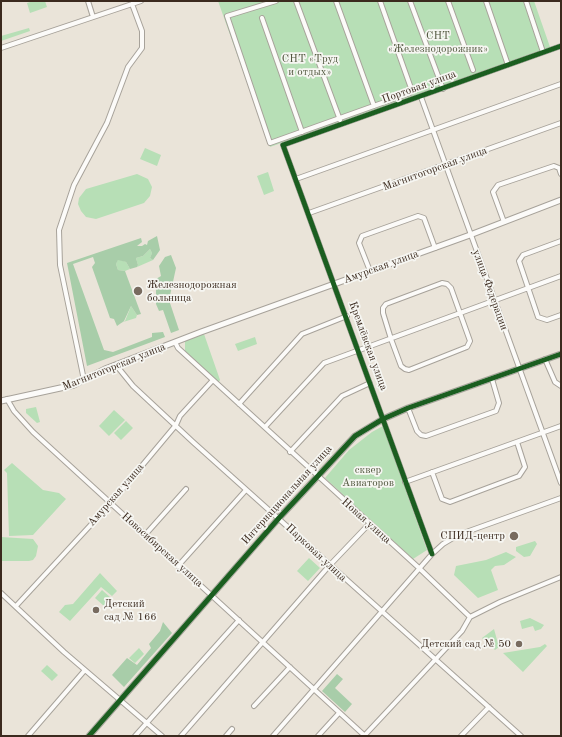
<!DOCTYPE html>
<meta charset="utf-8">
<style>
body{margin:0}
#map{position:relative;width:562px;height:737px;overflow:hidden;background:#eae4d9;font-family:"Old Standard TT",serif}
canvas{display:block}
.frame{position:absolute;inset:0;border:2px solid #3b2a1e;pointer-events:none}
</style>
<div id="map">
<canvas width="562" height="737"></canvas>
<div class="frame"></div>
</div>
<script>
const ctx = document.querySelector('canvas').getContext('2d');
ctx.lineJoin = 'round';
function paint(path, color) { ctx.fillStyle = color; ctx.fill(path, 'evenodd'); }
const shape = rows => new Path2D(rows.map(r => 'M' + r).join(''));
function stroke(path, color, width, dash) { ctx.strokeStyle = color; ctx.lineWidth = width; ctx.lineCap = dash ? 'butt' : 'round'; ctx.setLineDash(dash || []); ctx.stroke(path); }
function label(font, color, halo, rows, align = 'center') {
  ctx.font = font + ' "Old Standard TT",serif'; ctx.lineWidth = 3.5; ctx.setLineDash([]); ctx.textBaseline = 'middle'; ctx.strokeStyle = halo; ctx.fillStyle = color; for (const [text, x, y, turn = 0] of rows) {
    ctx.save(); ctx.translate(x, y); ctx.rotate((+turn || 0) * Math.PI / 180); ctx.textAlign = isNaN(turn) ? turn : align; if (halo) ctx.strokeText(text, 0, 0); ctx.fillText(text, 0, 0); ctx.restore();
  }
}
const green = shape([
 [33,1,45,1,47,7,30,13,27,3],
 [218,1,534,1,550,47,270,147],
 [29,28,30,31,1,41,1,36],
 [145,148,161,155,157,166,140,159],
 [268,172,274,191,264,195,257,176],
 [137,174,148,179,152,187,150,196,144,203,96,219,86,217,81,211,78,204,79,198,86,189],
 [150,249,152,253,150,258,153,260,137,267,138,265,136,258,143,256],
 [118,259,126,262,130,269,125,271,118,270,116,264],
 [131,306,137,315,136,318,120,323,125,321],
 [204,334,220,380,218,383,185,351,185,341],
 [255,337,257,344,238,351,235,344],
 [36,407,40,422,37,423,26,413,26,409],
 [114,410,125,420,109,436,99,426],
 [126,421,133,428,121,440,114,433],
 [383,426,427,550,413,559,325,478,349,450,372,432],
 [12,463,43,490,59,493,66,499,33,535,9,536,7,473,4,470],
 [1,537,33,539,38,546,36,556,33,560,29,561,1,561],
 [535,541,537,544,530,556,524,557,516,551,516,547],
 [506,552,516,557,504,565,495,566,491,570,498,590,478,598,454,575,456,566,486,560],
 [309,558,320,568,308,581,297,571],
 [100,573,117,591,112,596,101,587,70,621,59,612,65,605,73,604],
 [102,590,111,598,104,606,95,598],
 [530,618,544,625,541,629,535,631,533,626,522,629,520,621],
 [494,629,499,647,495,650,482,638],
 [545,644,547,646,523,672,503,653,540,647],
 [139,648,144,654,135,663,129,658],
 [47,665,58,675,52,681,41,671]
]);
const forest = shape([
 [157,236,160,250,153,260,150,258,152,253,150,249,143,256,136,258,138,265,137,267,130,269,126,262,118,260,116,264,118,270,125,271,141,314,137,315,131,306,124,321,117,326,114,319,110,318,92,267,95,263,93,257,73,264,104,350,113,352,152,337,152,333,163,332,165,337,87,366,67,263,141,238,142,242,137,246,142,246,145,244,147,245,148,241],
 [171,255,176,268,169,300,179,330,171,333,163,310,159,311,156,304,156,279,161,276,159,266,165,257],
 [163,622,172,633,124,687,112,675,127,658,137,665,151,648,149,644,160,631],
 [337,674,343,679,335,688,352,704,345,712,322,691]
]);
const minor = shape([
 [88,1,93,17],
 [276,1,227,16,270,143,410,93],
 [296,1,340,120],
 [336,1,374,106],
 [380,1,412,91],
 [410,1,443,89],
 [448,1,473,70],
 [486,1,508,65],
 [526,1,543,52],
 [262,18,302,132],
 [1,48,141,1],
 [421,97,561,483],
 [296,179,561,84],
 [309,213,561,123],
 [504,222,493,192,498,185,554,166,559,168,561,174],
 [561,241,523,255,519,261,538,317,547,320,561,315],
 [370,271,359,243,362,236,418,216,424,218,435,248],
 [442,283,447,284,451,288,470,341,467,347,409,370,405,369,401,366,391,339,383,313,383,308,386,304,442,283],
 [175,342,178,348,213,380,419,568,470,617],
 [545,359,555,382,561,386],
 [116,365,133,386,193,442,521,736],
 [84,380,60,265,59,230,74,185,107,123,128,67,142,48,142,31,132,4],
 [7,399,14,411,33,432,365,736],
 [239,404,302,334,347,316],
 [408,408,417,431,421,435,426,436,496,411,499,403,492,379],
 [265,427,324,363,561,276],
 [290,452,342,396,370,383],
 [432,472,442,499,450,502,519,476,525,467,517,442],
 [405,482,561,426],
 [145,535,186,489],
 [432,554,283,145,561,46],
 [178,566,246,490],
 [1,593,64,652,162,736],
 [16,606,110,504,176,425,180,416,213,380],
 [254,706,290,667],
 [28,736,85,670],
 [135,736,239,620],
 [181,736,329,566,370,523],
 [226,736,232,729],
 [273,736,432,554,443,544,458,535,561,498],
 [318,736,339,713],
 [364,736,462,631,470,617,500,602,561,577],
 [461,736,489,707]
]);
const tertiary = shape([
 [1,401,74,385,105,369,201,332,470,235,561,200],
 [89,736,279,518,355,436,383,419,408,408,561,354]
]);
const cycleway = shape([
 [432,554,283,145,561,46],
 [89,736,279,518,355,436,383,419,408,408,561,354]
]);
const markers = [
 [138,291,5,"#786b5f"],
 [514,536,5,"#786b5f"],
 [96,610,4,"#786b5f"],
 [519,644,4,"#786b5f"]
];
const parkNames = [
 ["СНТ",438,36],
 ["«Железнодорожник»",438,49],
 ["СНТ «Труд",310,59],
 ["и отдых»",310,72],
 ["сквер",368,470],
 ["Авиаторов",368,483]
];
const streetNames = [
 ["Портовая улица",419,87,-20],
 ["Магнитогорская улица",435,169,-20],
 ["Амурская улица",381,267,-20],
 ["улица Федерации",490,290,70],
 ["Кремлёвская улица",368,346,70],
 ["Магнитогорская улица",114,367,-22],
 ["Амурская улица",116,495,-49],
 ["Интернациональная улица",287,495,-48],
 ["Новая улица",366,521,42],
 ["Новосибирская улица",162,550,42],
 ["Парковая улица",316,553,43]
];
const poiNames = [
 ["Железнодорожная",147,285],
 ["больница",147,298],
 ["СПИД-центр",505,536,"right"],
 ["Детский",104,604],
 ["сад № 166",104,617],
 ["Детский сад № 50",511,644,"right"]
];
paint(green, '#b7dfb6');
paint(forest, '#a8cda9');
stroke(minor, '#a7a29a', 6);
stroke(tertiary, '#a7a29a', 7);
stroke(minor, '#fcfbf9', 4);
stroke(tertiary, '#fcfbf9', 5);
stroke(cycleway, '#1b5e20', 5);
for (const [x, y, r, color] of markers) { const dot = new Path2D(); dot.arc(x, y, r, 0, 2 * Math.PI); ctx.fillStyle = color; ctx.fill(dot); stroke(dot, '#f6f6f2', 1.5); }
label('11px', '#50563d', '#f6f6f2', parkNames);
label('11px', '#3b2a1e', '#f6f6f2', streetNames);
label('11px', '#3b2a1e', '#f6f6f2', poiNames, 'left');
</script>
